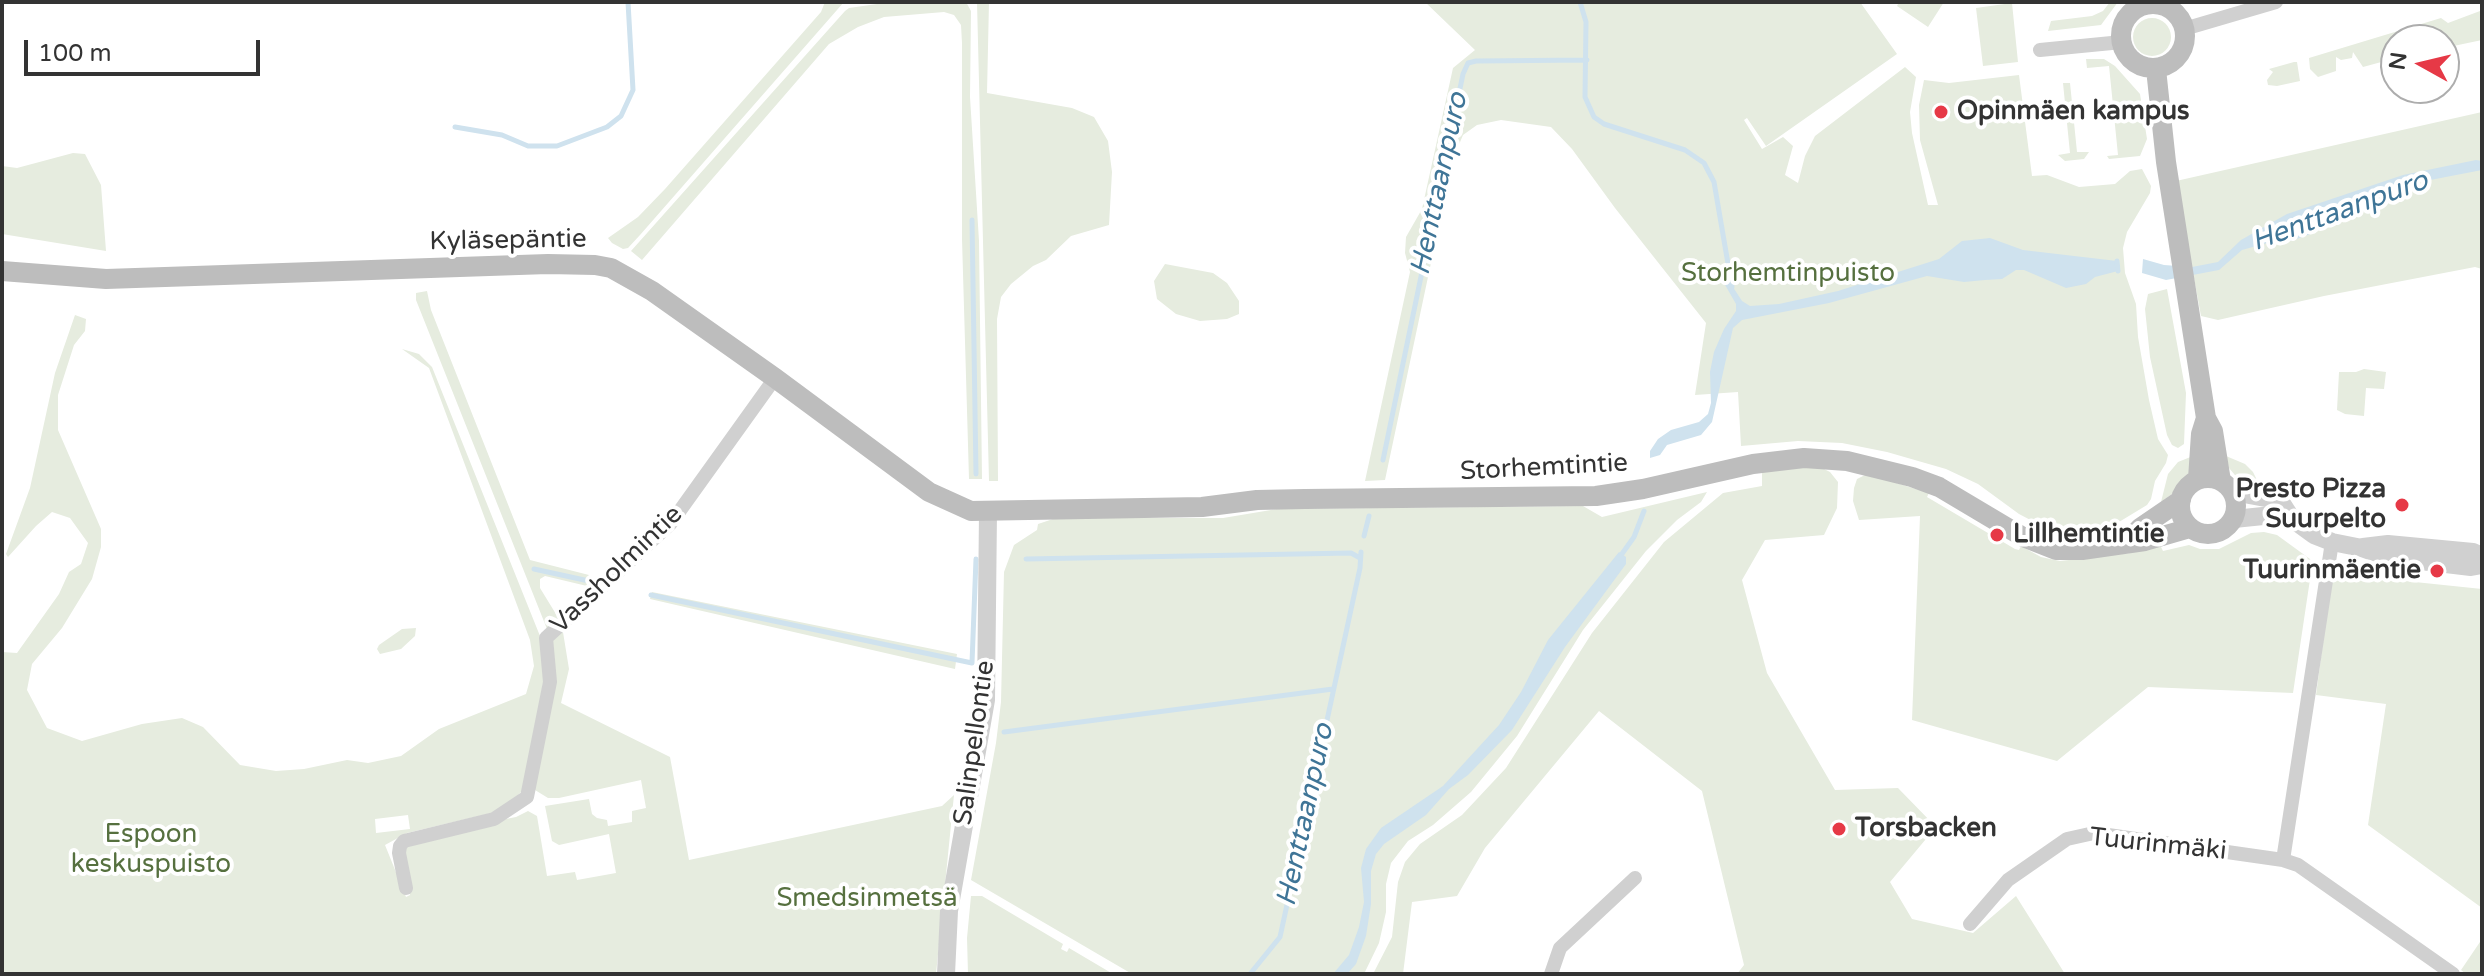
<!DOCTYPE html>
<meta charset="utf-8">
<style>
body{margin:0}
#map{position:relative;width:2484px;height:976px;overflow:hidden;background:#fff;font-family:"Varela Round",sans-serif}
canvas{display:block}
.frame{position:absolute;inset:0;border:4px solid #333;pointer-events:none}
.north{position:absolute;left:2380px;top:24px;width:80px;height:80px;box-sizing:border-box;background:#fff;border:2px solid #adadad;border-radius:50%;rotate:278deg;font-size:22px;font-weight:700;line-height:32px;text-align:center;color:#333}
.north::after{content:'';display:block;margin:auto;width:28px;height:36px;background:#e63946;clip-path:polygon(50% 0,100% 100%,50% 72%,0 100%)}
.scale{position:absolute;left:24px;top:40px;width:236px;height:36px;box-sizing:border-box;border:4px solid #333;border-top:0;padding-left:10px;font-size:24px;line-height:28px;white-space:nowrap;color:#333;-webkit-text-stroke:6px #fff;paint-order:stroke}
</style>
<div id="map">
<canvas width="2484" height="976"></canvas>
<div class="frame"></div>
<div class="north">N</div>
<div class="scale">100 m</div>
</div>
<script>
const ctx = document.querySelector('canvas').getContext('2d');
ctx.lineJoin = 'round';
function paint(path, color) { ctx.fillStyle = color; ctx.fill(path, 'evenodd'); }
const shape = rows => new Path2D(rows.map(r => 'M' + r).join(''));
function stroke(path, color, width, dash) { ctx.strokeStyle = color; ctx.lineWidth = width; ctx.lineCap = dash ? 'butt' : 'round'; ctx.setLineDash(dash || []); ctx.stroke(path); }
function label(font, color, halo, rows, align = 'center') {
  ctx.font = font + ' "Varela Round",sans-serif'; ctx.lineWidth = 8; ctx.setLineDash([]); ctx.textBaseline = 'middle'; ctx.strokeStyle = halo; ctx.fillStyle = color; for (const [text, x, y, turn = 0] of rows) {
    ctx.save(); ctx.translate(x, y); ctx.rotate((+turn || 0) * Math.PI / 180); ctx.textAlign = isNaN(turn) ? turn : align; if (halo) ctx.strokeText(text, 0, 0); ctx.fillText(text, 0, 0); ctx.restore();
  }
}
const green = shape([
 [825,2,844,2,640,235,628,248,623,249,612,243,608,238,638,217,665,189,821,12],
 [891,2,966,2,971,11,970,97,979,241,982,479,969,479,962,239,962,43,961,25,954,15,944,12,884,17,858,27,829,44,642,260,631,251,845,11,849,8],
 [977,2,989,2,987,93,1072,108,1094,117,1108,141,1112,172,1109,225,1071,236,1046,260,1033,266,1011,284,1001,297,997,319,998,481,989,481],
 [1425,2,1860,2,1897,54,1766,146,1747,118,1744,120,1762,149,1783,137,1793,146,1785,175,1798,183,1805,156,1815,136,1905,67,1916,77,1910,112,1912,133,1928,205,1938,205,1920,140,1919,105,1924,80,1949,83,2019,75,2032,176,2047,175,2079,187,2115,184,2130,171,2142,169,2151,186,2150,193,2127,232,2123,248,2125,273,2136,304,2138,337,2149,400,2158,439,2168,455,2166,463,2155,481,2151,499,2147,505,2119,522,2099,529,2062,530,2040,525,2019,514,1978,484,1946,469,1887,452,1842,443,1798,441,1741,446,1738,392,1695,395,1706,323,1615,208,1572,149,1551,127,1501,120,1477,125,1463,135,1453,159,1385,480,1365,481,1410,272,1405,253,1406,237,1422,209,1453,68,1475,50],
 [1899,2,1944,2,1928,27,1897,6],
 [2110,2,2118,2,2101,25,2048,31,2051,21,2092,16,2103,11],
 [2012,3,2018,62,1983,66,1976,8],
 [2480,11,2482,40,2444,48,2444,40,2396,40,2396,58,2363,67,2353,52,2352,58,2341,60,2336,57,2336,71,2318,77,2310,69,2309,58,2441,18,2448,23],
 '2133 37a19 19 0 1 1 38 0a19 19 0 1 1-38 0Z',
 [2086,59,2104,59,2115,66,2140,94,2147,139,2140,156,2109,159,2107,156,2118,155,2109,66,2087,68],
 [2294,62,2297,62,2300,81,2277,86,2268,85,2267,80,2273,72,2269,69],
 [2063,83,2070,83,2077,152,2089,152,2084,159,2065,161,2058,155,2070,153],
 [2482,112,2482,269,2475,267,2324,296,2218,320,2201,316,2176,181],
 [73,153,85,154,101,185,106,251,2,234,2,166,17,168],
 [1165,264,1213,273,1227,283,1239,301,1239,314,1227,319,1200,321,1176,314,1157,299,1154,281],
 [2167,289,2186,393,2184,444,2178,448,2172,445,2167,435,2150,357,2145,309,2148,294],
 [427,291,431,310,530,560,589,575,587,586,545,576,540,579,540,588,559,619,547,629,416,300,416,293],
 [75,315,86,319,85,331,74,345,58,395,58,430,101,529,101,547,92,579,62,628,32,664,27,690,47,728,82,741,142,724,182,718,203,727,240,765,276,771,304,769,347,760,368,763,401,756,439,729,526,694,534,666,530,640,429,368,402,349,419,354,432,367,540,636,546,668,523,790,504,810,407,833,385,845,406,897,410,895,409,881,401,852,420,836,516,817,528,811,537,816,547,876,575,872,577,880,616,873,609,834,559,845,552,841,545,806,589,799,592,814,597,818,607,820,608,826,632,822,632,811,646,808,641,780,559,798,548,798,535,790,549,638,562,626,569,669,561,703,670,757,689,860,942,806,954,795,936,974,2,974,2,652,17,653,59,594,69,572,81,564,88,543,70,518,52,512,36,526,8,557,6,554,30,488,55,373],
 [408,815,410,829,376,833,375,819],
 [2364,369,2386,372,2384,389,2366,388,2364,416,2345,414,2337,410,2339,372,2356,372],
 [2193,456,2190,472,2172,494,2161,502,2168,474,2178,462],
 [2226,456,2245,464,2253,472,2260,486,2249,486,2240,481,2229,468],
 [1820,467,1830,472,1838,482,1837,508,1824,535,1765,540,1742,580,1767,673,1835,790,1898,788,1936,827,1890,882,1912,919,1973,933,2016,896,2065,974,1737,974,1744,965,1702,791,1599,711,1485,848,1457,896,1412,902,1403,974,1373,974,1392,937,1398,882,1405,862,1420,844,1462,815,1506,768,1592,633,1664,542,1723,493,1762,486,1762,470],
 [1867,474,1929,493,1927,497,2015,549,2019,550,2021,546,2041,557,2060,561,2131,553,2159,543,2163,551,2189,545,2200,549,2219,549,2251,533,2264,532,2277,535,2310,559,2312,566,2293,693,2148,687,2057,761,1912,720,1920,516,1859,520,1853,501,1854,488,1857,479],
 [1707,492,1701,502,1677,520,1646,551,1583,630,1517,736,1471,792,1433,825,1408,841,1391,863,1386,884,1386,912,1379,943,1364,974,1132,974,971,880,996,743,1001,702,1004,572,1014,545,1037,530,1038,524,1056,518,1223,518,1277,509,1583,506,1602,517],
 [2338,574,2482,589,2482,908,2368,825,2386,704,2316,695,2332,575],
 [652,592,957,654,955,669,650,599],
 [416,628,415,636,401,649,380,654,377,649,379,645,402,629],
 [971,896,982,896,1063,944,1061,949,1067,952,1069,948,1113,974,968,974,967,938],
 [2482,939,2482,974,2466,974,2461,970]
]);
const water = shape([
 [2476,160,2482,161,2482,170,2420,182,2328,219,2316,232,2291,241,2278,240,2242,250,2219,270,2166,280,2142,273,2143,259,2164,265,2192,267,2218,262,2241,240,2287,214,2403,175],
 [1990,238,2023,250,2117,261,2118,271,2095,277,2086,284,2066,288,2024,270,2016,270,2002,279,1985,280,1964,282,1927,276,1829,303,1742,320,1733,328,1712,422,1701,435,1667,445,1660,455,1650,458,1650,451,1658,439,1671,430,1699,422,1708,414,1711,403,1710,372,1714,352,1724,329,1736,311,1736,304,1724,283,1729,281,1742,301,1750,306,1779,304,1838,291,1939,259,1962,241],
 [1619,552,1626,557,1626,564,1565,647,1512,730,1468,775,1449,789,1426,815,1384,844,1376,854,1371,871,1371,904,1366,936,1356,964,1347,974,1333,974,1349,955,1359,927,1364,902,1361,868,1366,849,1381,828,1443,786,1499,725,1521,692,1548,640]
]);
const stream = shape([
 [1580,2,1586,22,1585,97,1594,117,1604,124,1685,150,1704,163,1714,182,1732,287],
 [455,127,502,135,528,146,557,146,607,127,621,116,633,90,628,2],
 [972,220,976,474],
 [2117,261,2118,271],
 [1383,460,1463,74,1468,63,1476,61,1587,60],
 [1364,536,1369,516],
 [1619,558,1634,537,1644,511],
 [1026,559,1351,553,1360,558],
 [534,569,589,581],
 [651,595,972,663,976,559],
 [1004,732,1333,689],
 [1250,974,1280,937,1360,568,1361,552]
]);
const minor = shape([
 [2184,29,2276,2],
 [2040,50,2122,42],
 [2283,860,2332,542],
 [406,888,399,853,400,846,404,841,494,819,527,797,550,682,546,638,671,523,775,378],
 [1970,924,2008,880,2067,839,2094,833,2283,860,2298,865,2453,974],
 [1551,974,1560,948,1635,878]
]);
const tertiary = shape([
 [2233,492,2276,500,2283,505,2292,519,2314,535,2332,542,2362,548,2387,557,2471,567,2482,565],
 [2234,519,2263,516,2292,519],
 [2363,547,2388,544,2473,552,2482,556],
 [946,974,949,911,986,700,988,512]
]);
const secondary = shape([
 '2121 36a32 32 0 1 1 64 0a32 32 0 1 1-64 0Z',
 [2156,69,2166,162,2206,418,2213,431,2221,481],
 [2,271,106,279,548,264,595,265,611,268,652,291,775,378,929,492,971,511,1202,507,1257,500,1305,499,1596,496,1643,489,1753,464,1804,458,1847,461,1912,477,1939,487,2023,537,2056,550,2082,550,2145,541,2190,528],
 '2180 506a28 28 0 1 1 56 0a28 28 0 1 1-56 0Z',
 [2198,479,2201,434,2206,418],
 [2127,542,2140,528,2181,500]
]);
const markers = [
 [1941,112,8,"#e63946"],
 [2402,505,8,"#e63946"],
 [1997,535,8,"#e63946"],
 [2437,571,8,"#e63946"],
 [1839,829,8,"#e63946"]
];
const poiNames = [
 ["Opinmäen kampus",1957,112],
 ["Presto Pizza",2386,490,"right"],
 ["Suurpelto",2386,520,"right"],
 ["Lillhemtintie",2013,535],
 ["Tuurinmäentie",2421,571,"right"],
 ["Torsbacken",1855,829]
];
const streetNames = [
 ["Kyläsepäntie",508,241,-1],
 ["Storhemtintie",1544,468,-3],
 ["Vassholmintie",617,570,-44],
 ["Salinpellontie",975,743,-82],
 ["Tuurinmäki",2158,845,6]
];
const parkNames = [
 ["Storhemtinpuisto",1788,274],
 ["Espoon",151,835],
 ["keskuspuisto",151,865],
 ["Smedsinmetsä",867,899]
];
const waterNames = [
 ["Henttaanpuro",1440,184,-78],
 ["Henttaanpuro",2340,212,-20],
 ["Henttaanpuro",1306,815,-78]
];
paint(green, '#e6ecdf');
paint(water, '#cfe2ee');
stroke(stream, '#cfe2ee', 5);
stroke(minor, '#d0d0d0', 14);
stroke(tertiary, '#d0d0d0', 18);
stroke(secondary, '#bdbdbd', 20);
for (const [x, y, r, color] of markers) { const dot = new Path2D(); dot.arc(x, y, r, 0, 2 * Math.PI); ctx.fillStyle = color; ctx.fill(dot); stroke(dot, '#fff', 3); }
label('bold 26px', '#333', '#fff', poiNames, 'left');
label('26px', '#333', '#fff', streetNames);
label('26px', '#56703f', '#fff', parkNames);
label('italic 28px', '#3f7597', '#fff', waterNames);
</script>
